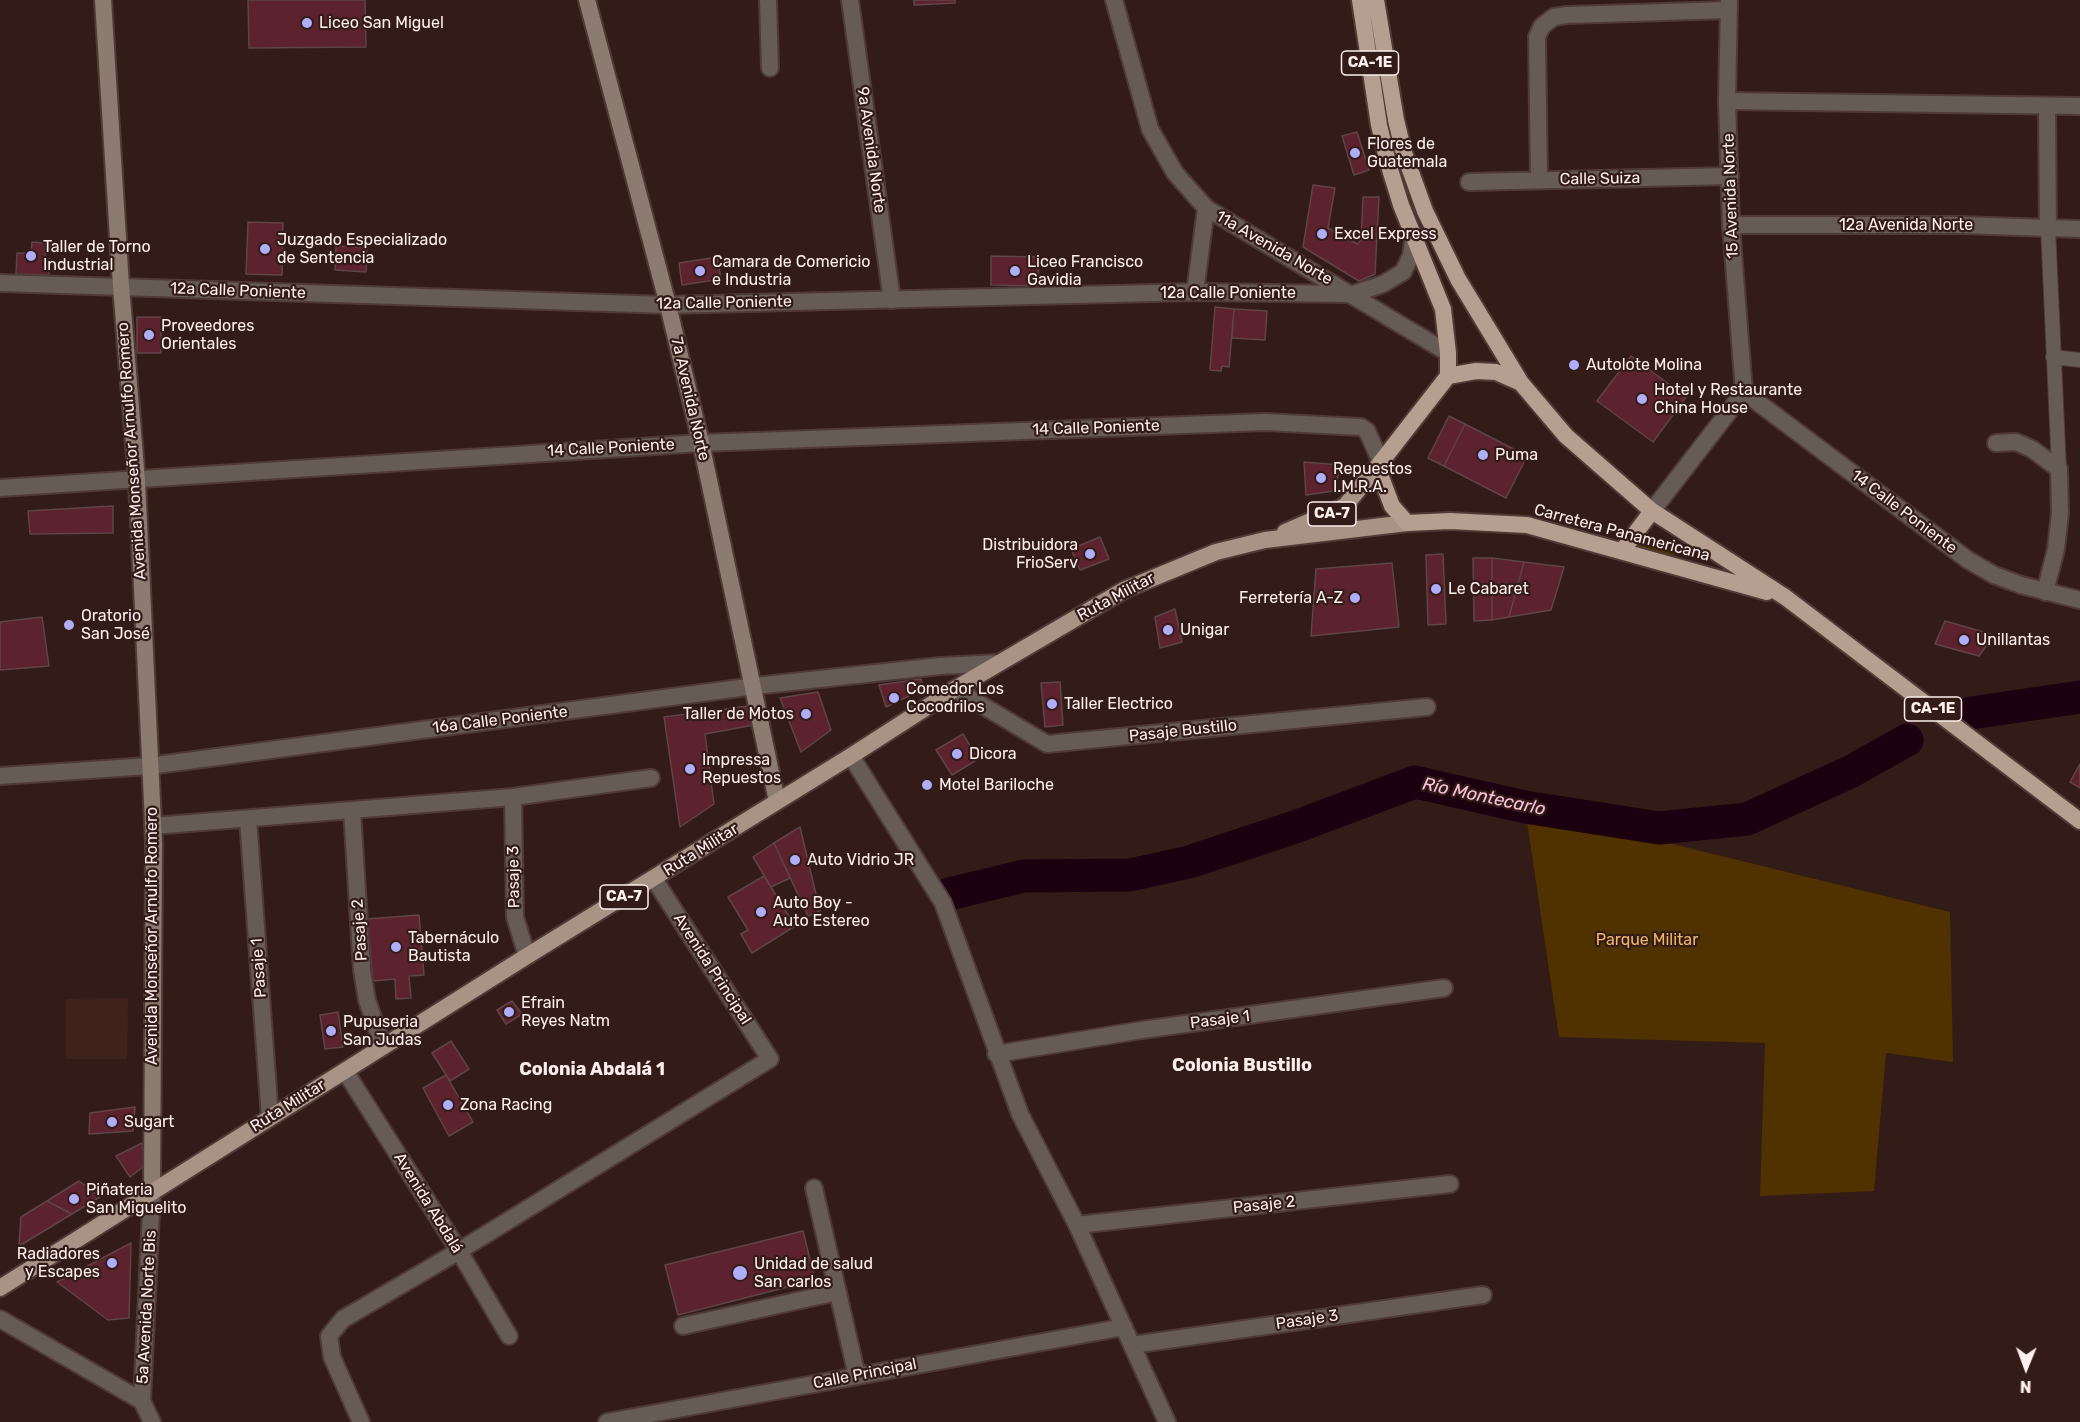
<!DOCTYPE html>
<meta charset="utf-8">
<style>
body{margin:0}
#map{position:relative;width:2080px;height:1422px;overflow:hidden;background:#331c18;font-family:Rubik,sans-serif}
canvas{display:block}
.north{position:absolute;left:1996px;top:1338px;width:60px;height:60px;-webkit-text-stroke:4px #331c18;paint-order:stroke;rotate:181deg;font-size:16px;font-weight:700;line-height:24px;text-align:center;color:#fdefed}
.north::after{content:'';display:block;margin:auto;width:21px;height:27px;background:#fdefed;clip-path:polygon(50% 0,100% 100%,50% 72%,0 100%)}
</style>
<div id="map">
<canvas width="2080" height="1422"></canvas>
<div class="north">N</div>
</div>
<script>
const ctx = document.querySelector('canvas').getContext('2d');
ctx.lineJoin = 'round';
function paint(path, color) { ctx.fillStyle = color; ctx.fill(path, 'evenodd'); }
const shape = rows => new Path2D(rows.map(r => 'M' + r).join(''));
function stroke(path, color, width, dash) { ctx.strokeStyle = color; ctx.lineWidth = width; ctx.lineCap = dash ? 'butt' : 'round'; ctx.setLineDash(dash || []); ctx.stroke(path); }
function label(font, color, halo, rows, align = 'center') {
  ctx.font = font + ' Rubik,sans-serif'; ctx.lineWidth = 4.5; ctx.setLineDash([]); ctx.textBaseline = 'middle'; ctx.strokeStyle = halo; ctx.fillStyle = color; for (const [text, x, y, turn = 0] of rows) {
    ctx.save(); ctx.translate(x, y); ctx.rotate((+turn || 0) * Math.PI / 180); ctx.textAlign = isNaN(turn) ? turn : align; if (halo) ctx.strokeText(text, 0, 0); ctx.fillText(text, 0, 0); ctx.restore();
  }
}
const built = shape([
 [128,998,127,1059,66,1059,66,999]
]);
const green = shape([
 [1648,534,1696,571,1633,549],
 [1525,808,1950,912,1953,1062,1886,1053,1874,1191,1760,1196,1765,1043,1559,1037]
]);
const river = shape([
 [1971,713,2080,697],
 [949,894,1024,876,1130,875,1189,862,1295,827,1415,782,1525,807,1659,828,1747,819,1852,771,1907,740]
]);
const building = shape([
 [248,0,365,0,366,47,249,48,248,0],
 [914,0,955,0,955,3,914,5,914,0],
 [1357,132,1369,170,1354,175,1342,136,1357,132],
 [1313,185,1335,188,1328,228,1357,244,1361,240,1363,197,1379,197,1375,274,1359,281,1303,247,1313,185],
 [248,222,283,223,282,275,246,274,248,222],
 [32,242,45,243,45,259,50,259,49,275,16,274,17,253,31,253,32,242],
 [336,246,367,247,366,272,335,270,336,246],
 [991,256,1039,257,1038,286,991,285,991,256],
 [717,257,721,279,682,285,679,263,717,257],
 [1215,307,1234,309,1229,367,1222,366,1221,371,1210,370,1215,307],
 [1234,309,1267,311,1265,340,1232,338,1234,309],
 [137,317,161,317,161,353,137,353,137,317],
 [1631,356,1686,397,1653,442,1597,401,1631,356],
 [1449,416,1465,424,1444,466,1428,458,1449,416],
 [1465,424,1527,456,1506,498,1444,466,1465,424],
 [1304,462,1341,465,1334,491,1306,495,1304,462],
 [113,506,113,533,30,534,28,511,113,506],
 [1100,537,1109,559,1080,570,1071,549,1100,537],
 [1443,554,1446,624,1428,625,1426,555,1443,554],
 [1473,558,1492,558,1492,620,1474,621,1473,558],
 [1492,558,1524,562,1509,617,1492,620,1492,558],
 [1524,562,1564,567,1551,610,1509,617,1524,562],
 [1392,563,1399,627,1311,636,1316,569,1392,563],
 [1175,609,1182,642,1160,648,1155,617,1175,609],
 [42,617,49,666,0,670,0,622,42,617],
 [1945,621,1994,635,1979,656,1935,644,1945,621],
 [921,679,923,689,886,707,879,685,921,679],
 [1060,682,1063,725,1045,727,1041,683,1060,682],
 [818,692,831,730,801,752,780,698,818,692],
 [748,706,754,725,705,734,714,804,680,827,664,717,748,706],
 [963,734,978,759,952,775,936,750,963,734],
 [2080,764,2080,788,2070,782,2080,764],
 [800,827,820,911,808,916,774,843,800,827],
 [774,843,790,878,771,887,753,857,774,843],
 [764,876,795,926,752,953,741,934,748,930,728,897,764,876],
 [419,915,424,975,409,976,411,998,396,999,395,979,373,981,367,919,419,915],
 [512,1001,522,1014,506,1024,497,1010,512,1001],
 [338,1012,343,1047,325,1049,320,1015,338,1012],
 [451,1041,469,1069,450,1081,432,1053,451,1041],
 [446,1075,473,1122,449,1136,423,1088,446,1075],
 [135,1107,133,1131,89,1134,90,1113,135,1107],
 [142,1143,144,1166,130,1177,116,1156,142,1143],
 [79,1181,100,1197,72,1214,47,1201,79,1181],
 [47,1201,72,1214,19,1246,21,1217,47,1201],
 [803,1231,815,1280,678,1315,665,1265,803,1231],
 [131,1243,129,1318,108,1320,57,1282,131,1243]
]);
const pedestrian = shape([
 [2048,228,2059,469],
 [2053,357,2080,360]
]);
const minor = shape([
 [768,0,770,68],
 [850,0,892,300],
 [1114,0,1150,129,1175,173,1206,208,1448,353],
 [1727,101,2080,106],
 [2047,106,2048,228],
 [1539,180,1537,37,1542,26,1554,17,1567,15,1729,10],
 [1469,182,1730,176],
 [1731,225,1960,225,2080,229],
 [1195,292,1206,208],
 [1996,443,2016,442,2032,449,2059,469,2060,513,2056,549,2045,592],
 [955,689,1047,744,1427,707],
 [851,756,943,903,1020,1114,1077,1225,1167,1422],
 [0,776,149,766,755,686,940,666,999,663],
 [513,797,515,917,527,956],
 [352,810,362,970,367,1000,383,1047],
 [248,819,270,1117],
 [153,826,513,797,651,778],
 [996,1054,1142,1030,1444,988],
 [345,1071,459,1251,509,1336],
 [814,1188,857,1376],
 [1077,1225,1450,1184],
 [683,1326,837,1292],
 [1132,1345,1483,1295],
 [361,1422,332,1357,329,1336,343,1319,459,1251,770,1059,654,879],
 [607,1422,1124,1327]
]);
const tertiary = shape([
 [1729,0,1727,101,1731,225,1744,392],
 [0,283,668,305,1195,292,1353,294,1383,284,1403,272,1411,256,1414,234],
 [1744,392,1968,560,1994,575,2021,585,2080,600],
 [0,488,701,443,1265,422,1361,427,1367,431,1381,462],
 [1652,511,1744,392],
 [152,1190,142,1401,152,1422],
 [0,1319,142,1401]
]);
const secondary = shape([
 [103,0,121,286,137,481,154,844,152,1190],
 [587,0,668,305,701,443,777,801]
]);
const primary = shape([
 [1285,532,1345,506,1381,462],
 [0,1288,527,956,851,756,955,689,1124,590,1216,552,1265,540,1407,523]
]);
const trunk = shape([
 [1360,0,1379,125,1388,163,1401,205,1443,309,1448,353,1448,376,1381,462,1381,477,1392,506,1407,523,1450,521,1527,525,1767,592],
 [1376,0,1396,120,1404,153,1425,211,1458,279,1521,383,1566,436,1652,511,1785,597,2080,821],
 [1448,376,1476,371,1496,372,1521,383],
 [1622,551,1652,511]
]);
const markers = [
 [307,23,6,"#b0aefa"],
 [1355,153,6,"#b0aefa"],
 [1322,234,6,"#b0aefa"],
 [265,249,6,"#b0aefa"],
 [31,256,6,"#b0aefa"],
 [700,271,6,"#b0aefa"],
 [1015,271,6,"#b0aefa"],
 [149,335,6,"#b0aefa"],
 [1574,365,6,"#b0aefa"],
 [1642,399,6,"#b0aefa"],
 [1483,455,6,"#b0aefa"],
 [1321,478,6,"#b0aefa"],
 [1090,554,6,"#b0aefa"],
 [1436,589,6,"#b0aefa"],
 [1355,598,6,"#b0aefa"],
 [69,625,6,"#b0aefa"],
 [1168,630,6,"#b0aefa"],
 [1964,640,6,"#b0aefa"],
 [894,698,6,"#b0aefa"],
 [1052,704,6,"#b0aefa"],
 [806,714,6,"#b0aefa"],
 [957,754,6,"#b0aefa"],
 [690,769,6,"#b0aefa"],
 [927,785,6,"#b0aefa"],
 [795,860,6,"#b0aefa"],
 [761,912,6,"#b0aefa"],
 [396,947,6,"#b0aefa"],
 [509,1012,6,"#b0aefa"],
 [331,1031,6,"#b0aefa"],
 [448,1105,6,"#b0aefa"],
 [112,1122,6,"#b0aefa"],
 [74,1199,6,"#b0aefa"],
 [112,1263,6,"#b0aefa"],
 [740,1273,8,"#b0aefa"]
];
const shields = [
 [1370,63,57],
 [1332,514,48],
 [1933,709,57],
 [624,897,48]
];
const shieldNames = [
 ["CA-1E",1370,63],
 ["CA-7",1332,514],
 ["CA-1E",1933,709],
 ["CA-7",624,897]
];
const poiNames = [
 ["Liceo San Miguel",319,23],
 ["Flores de",1367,144],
 ["Guatemala",1367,162],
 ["Excel Express",1334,234],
 ["Juzgado Especializado",277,240],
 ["de Sentencia",277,258],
 ["Taller de Torno",43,247],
 ["Industrial",43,265],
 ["Camara de Comericio",712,262],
 ["e Industria",712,280],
 ["Liceo Francisco",1027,262],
 ["Gavidia",1027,280],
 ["Proveedores",161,326],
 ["Orientales",161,344],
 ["Autolote Molina",1586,365],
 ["Hotel y Restaurante",1654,390],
 ["China House",1654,408],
 ["Puma",1495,455],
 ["Repuestos",1333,469],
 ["I.M.R.A.",1333,487],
 ["Distribuidora",1078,545,"right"],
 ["FrioServ",1078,563,"right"],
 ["Le Cabaret",1448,589],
 ["Ferretería A-Z",1343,598,"right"],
 ["Oratorio",81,616],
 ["San José",81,634],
 ["Unigar",1180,630],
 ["Unillantas",1976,640],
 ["Comedor Los",906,689],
 ["Cocodrilos",906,707],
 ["Taller Electrico",1064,704],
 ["Taller de Motos",794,714,"right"],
 ["Dicora",969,754],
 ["Impressa",702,760],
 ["Repuestos",702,778],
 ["Motel Bariloche",939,785],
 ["Auto Vidrio JR",807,860],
 ["Auto Boy -",773,903],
 ["Auto Estereo",773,921],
 ["Tabernáculo",408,938],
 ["Bautista",408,956],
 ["Efrain",521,1003],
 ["Reyes Natm",521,1021],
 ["Pupuseria",343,1022],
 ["San Judas",343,1040],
 ["Zona Racing",460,1105],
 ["Sugart",124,1122],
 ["Piñateria",86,1190],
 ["San Miguelito",86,1208],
 ["Radiadores",100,1254,"right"],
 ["y Escapes",100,1272,"right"],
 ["Unidad de salud",754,1264],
 ["San carlos",754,1282]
];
const streetNames = [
 ["9a Avenida Norte",871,150,82],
 ["Calle Suiza",1600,179,-1],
 ["15 Avenida Norte",1731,196,-92],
 ["12a Avenida Norte",1906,225],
 ["11a Avenida Norte",1274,248,30],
 ["12a Calle Poniente",238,291,2],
 ["12a Calle Poniente",1228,293],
 ["12a Calle Poniente",724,303,-1],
 ["7a Avenida Norte",690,399,77],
 ["14 Calle Poniente",1096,428,-2],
 ["14 Calle Poniente",611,448,-3],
 ["Avenida Monseñor Arnulfo Romero",132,451,-94],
 ["14 Calle Poniente",1904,512,37],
 ["Carretera Panamericana",1622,533,15],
 ["Ruta Militar",1116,597,-28],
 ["16a Calle Poniente",500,720,-7],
 ["Pasaje Bustillo",1183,731,-6],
 ["Ruta Militar",701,850,-32],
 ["Pasaje 3",514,877,-91],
 ["Pasaje 2",360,930,-94],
 ["Avenida Monseñor Arnulfo Romero",152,936,-90],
 ["Pasaje 1",259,968,-94],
 ["Avenida Principal",712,969,57],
 ["Pasaje 1",1220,1020,-7],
 ["Ruta Militar",288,1106,-32],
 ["Avenida Abdalá",428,1203,58],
 ["Pasaje 2",1264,1205,-6],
 ["5a Avenida Norte Bis",147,1307,-87],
 ["Pasaje 3",1307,1320,-8],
 ["Calle Principal",865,1374,-11]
];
const parkNames = [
 ["Parque Militar",1647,940]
];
const waterNames = [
 ["Río Montecarlo",1484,797,12]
];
const neighbourhoodNames = [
 ["Colonia Bustillo",1242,1066],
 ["Colonia Abdalá 1",592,1070]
];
paint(built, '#40221d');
paint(green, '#503200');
stroke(river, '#1d0010', 33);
paint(building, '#5c222e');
stroke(building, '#5f4448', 1.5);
stroke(pedestrian, '#4f3a36', 16);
stroke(minor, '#4f3a36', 20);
stroke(tertiary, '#4f3a36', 20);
stroke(secondary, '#4f3a36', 20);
stroke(primary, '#4f3a36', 20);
stroke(trunk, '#4f3a36', 20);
stroke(pedestrian, '#665b55', 14);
stroke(minor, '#665b55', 16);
stroke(tertiary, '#665b55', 16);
stroke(secondary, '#8c7b71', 16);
stroke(primary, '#a99387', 16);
stroke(trunk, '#b69e90', 16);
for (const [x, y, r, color] of markers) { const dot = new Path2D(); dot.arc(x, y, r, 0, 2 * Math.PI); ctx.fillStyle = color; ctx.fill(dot); stroke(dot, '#331c18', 2); }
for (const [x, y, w] of shields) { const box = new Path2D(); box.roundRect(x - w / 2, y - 12, w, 24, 4.5); ctx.fillStyle = '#331c18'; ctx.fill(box); stroke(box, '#fdefed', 1.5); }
label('bold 15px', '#fdefed', null, shieldNames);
label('16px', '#fdefed', '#331c18', poiNames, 'left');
label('16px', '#fdefed', '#331c18', streetNames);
label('16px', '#efb669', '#331c18', parkNames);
label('italic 18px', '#f9c3dc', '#331c18', waterNames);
label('bold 18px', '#fdefed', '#331c18', neighbourhoodNames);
</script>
